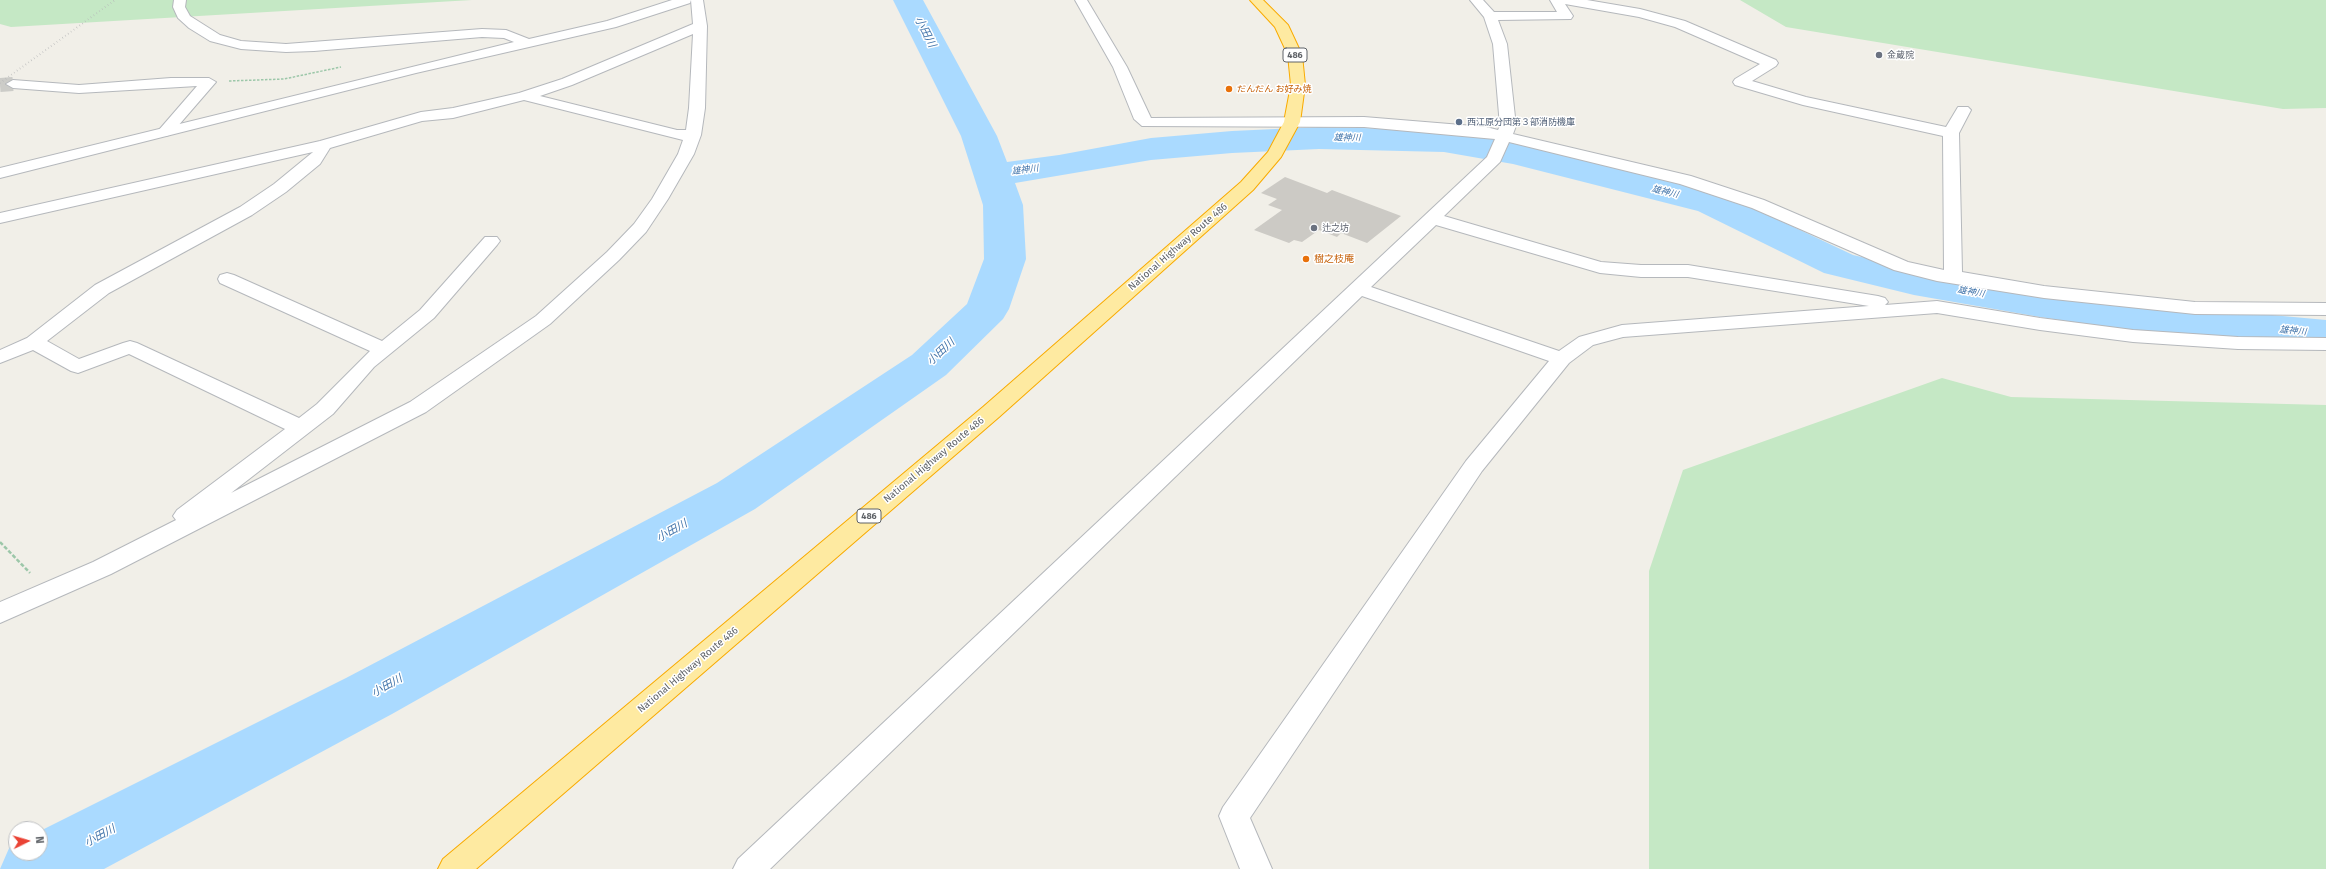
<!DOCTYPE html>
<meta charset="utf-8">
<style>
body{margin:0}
#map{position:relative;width:2326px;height:869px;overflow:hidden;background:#f1efe8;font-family:"Fira Sans",sans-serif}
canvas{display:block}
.north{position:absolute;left:8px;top:821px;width:40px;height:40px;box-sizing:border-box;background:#fff;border:1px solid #bfc1c3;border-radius:50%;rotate:85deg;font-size:11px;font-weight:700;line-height:16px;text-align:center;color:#5f6368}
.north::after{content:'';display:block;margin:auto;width:14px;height:18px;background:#ea4335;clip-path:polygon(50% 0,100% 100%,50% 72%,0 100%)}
</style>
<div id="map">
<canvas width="2326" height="869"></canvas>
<div class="north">N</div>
</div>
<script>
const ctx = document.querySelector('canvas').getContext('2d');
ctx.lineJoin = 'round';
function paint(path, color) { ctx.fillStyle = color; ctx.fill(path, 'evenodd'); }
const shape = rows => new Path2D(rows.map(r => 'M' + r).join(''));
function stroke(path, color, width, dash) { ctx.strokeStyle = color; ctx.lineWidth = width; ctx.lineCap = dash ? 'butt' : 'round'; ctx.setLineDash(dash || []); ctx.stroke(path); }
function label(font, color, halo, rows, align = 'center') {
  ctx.font = font + ' "Fira Sans","Noto Sans JP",sans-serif'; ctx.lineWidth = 3; ctx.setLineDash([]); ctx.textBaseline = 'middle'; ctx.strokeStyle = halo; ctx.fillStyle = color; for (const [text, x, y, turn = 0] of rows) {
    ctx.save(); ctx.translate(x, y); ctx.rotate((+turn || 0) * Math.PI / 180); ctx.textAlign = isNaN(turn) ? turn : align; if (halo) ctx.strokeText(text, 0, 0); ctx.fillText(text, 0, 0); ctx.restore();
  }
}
const green = shape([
 [0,0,472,0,11,27,0,24],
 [1740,0,2326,0,2326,108,2283,109,1786,27],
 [1942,378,2011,397,2326,405,2326,869,1649,869,1649,571,1683,470]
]);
const river = shape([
 [893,0,923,0,997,136,1007,162,1059,155,1151,138,1232,131,1319,127,1444,130,1514,142,1726,195,1853,255,1914,269,2040,291,2120,301,2326,320,2326,348,2120,329,2040,317,1914,295,1824,273,1698,211,1513,164,1444,152,1319,149,1232,153,1151,160,1015,183,1023,205,1026,259,1009,309,1003,319,946,375,755,509,392,714,104,869,0,869,10,846,16,843,16,853,40,853,40,831,346,678,717,483,912,355,967,304,984,259,983,205,961,136,893,0]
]);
const building = shape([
 [1285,177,1327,193,1332,190,1401,216,1367,243,1341,233,1337,237,1319,230,1302,242,1294,240,1289,243,1254,230,1282,210,1268,205,1277,199,1261,193]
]);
const minorTunnel = shape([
 [0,85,13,84]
]);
const pathFar1 = shape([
 [229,81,284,79,341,67]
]);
const path = shape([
 [0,542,30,573]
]);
const minor = shape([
 [691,0,703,0,707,26,705,108,701,135,694,154,668,199,646,232,619,260,550,324,426,412,111,574,0,623,0,602,93,562,176,520,173,516,177,510,285,429,129,354,78,373,71,371,33,350,0,363,0,350,27,338,95,285,240,207,274,184,313,152,0,223,0,213,320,141,421,112,453,108,519,93,562,79,693,24,691,0],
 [693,34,689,108,686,130,677,130,540,96,572,85,693,34],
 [524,100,683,140,678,154,652,199,634,224,607,252,536,316,410,402,231,493,333,414,374,367,434,318,497,245,500,241,497,237,485,237,420,310,382,341,234,275,227,273,220,275,218,279,220,283,370,351,317,404,299,418,137,343,130,341,123,343,79,359,47,341,109,293,252,215,286,192,320,164,330,148,422,121,453,118,524,100],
 [1075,0,1087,0,1127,67,1151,118,1364,117,1486,127,1498,130,1500,126,1493,44,1484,17,1470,0,1483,0,1494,12,1557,12,1550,0,1587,0,1640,9,1685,21,1776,60,1778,63,1776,66,1752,81,1806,97,1946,127,1958,107,1968,107,1971,110,1959,133,1962,272,2044,286,2195,302,2326,303,2326,315,2195,314,2044,298,1937,281,1894,270,1752,208,1680,184,1509,142,1500,162,1444,216,1601,262,1641,265,1688,265,1878,296,1885,298,1888,302,1885,305,1937,301,2040,318,2133,330,2238,337,2326,338,2326,350,2238,349,2133,342,2040,330,1937,313,1623,337,1593,345,1569,363,1482,471,1250,818,1272,869,1240,869,1219,816,1223,807,1466,461,1549,361,1362,296,770,869,733,869,738,859,1487,157,1495,139,1364,127,1142,126,1134,119,1113,67,1075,0],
 [1565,4,1639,17,1675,27,1760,64,1735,79,1733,82,1735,85,1803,105,1943,136,1944,270,1908,262,1764,200,1691,176,1513,134,1516,126,1507,44,1498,20,1571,19,1573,16,1565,4],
 [1436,225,1600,273,1641,277,1688,277,1869,306,1622,325,1579,337,1559,351,1371,287,1436,225],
 [171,78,209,78,216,82,171,134,166,136,161,134,158,131,197,86,79,93,13,88,6,84,13,80,79,85,171,78]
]);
const tertiary = shape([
 [174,0,186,0,185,7,190,16,220,35,241,41,286,44,482,29,506,30,529,39,607,21,672,0,691,0,690,3,616,27,416,73,0,178,0,168,514,42,504,38,482,37,314,51,286,52,241,49,210,41,189,28,178,18,173,7,174,0]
]);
const trunk = shape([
 [1250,0,1263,0,1288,25,1302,55,1305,85,1300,122,1281,157,1253,190,999,417,476,869,438,869,443,859,983,407,1241,182,1268,152,1284,122,1291,85,1288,55,1275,27,1250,0]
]);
const rail = shape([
 [0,83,115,0]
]);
const markers = [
 [1879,55,4,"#6b7280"],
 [1229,89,4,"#e8710a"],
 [1459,122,4,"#5c6f8a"],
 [1314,228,4,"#6b7280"],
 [1306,259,4,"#e8710a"]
];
const shields = [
 [1295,55,24],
 [869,516,24]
];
const shieldNames = [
 ["486",1295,55],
 ["486",869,516]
];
const farWorshipnames = [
 ["金蔵院",1887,55],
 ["辻之坊",1322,228]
];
const farFoodnames = [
 ["だんだん お好み焼",1237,89]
];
const farServicenames = [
 ["西江原分団第３部消防機庫",1467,122]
];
const farWaternames = [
 ["雄神川",1347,138,1],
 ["雄神川",1025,170,-7],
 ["雄神川",1665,192,14],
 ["雄神川",1971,292,10],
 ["雄神川",2293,331,5]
];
const streetNames = [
 ["National Highway Route 486",1178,247,-41],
 ["National Highway Route 486",934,460,-40],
 ["National Highway Route 486",688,670,-40]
];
const foodNames = [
 ["樹之枝庵",1314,259]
];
const waterNames = [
 ["小田川",925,32,63],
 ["小田川",941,352,-43],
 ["小田川",672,531,-29],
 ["小田川",387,686,-29],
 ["小田川",100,836,-28]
];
paint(green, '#c5e8c5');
paint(river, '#aadaff');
paint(building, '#cccac5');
stroke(minorTunnel, '#ccccc8', 14, [14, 7]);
stroke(minor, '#b5b8bc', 2);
stroke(tertiary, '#b5b8bc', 2);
stroke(trunk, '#f9ab00', 2);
stroke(pathFar1, '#9cc7a9', 1.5, [2.5, 1.5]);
stroke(path, '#9cc7a9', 2.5, [4, 2]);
paint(minor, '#fff');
paint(tertiary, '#fff');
paint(trunk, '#feeaa1');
stroke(rail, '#b6b7b8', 2, [0.5, 3]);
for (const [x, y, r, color] of markers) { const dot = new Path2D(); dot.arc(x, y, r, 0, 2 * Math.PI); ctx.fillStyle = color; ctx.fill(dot); stroke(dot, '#fff', 1.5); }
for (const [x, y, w] of shields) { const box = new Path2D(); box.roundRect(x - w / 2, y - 7, w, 14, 3); ctx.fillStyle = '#fff'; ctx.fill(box); stroke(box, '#5f6368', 1); }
label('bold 9px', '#5f6368', null, shieldNames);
label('9px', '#5b616d', '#fff', farWorshipnames, 'left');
label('9px', '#c56008', '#fff', farFoodnames, 'left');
label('9px', '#4e5e75', '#fff', farServicenames, 'left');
label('italic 9px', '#4174aa', '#fff', farWaternames);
label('10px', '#5f6368', '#fff', streetNames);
label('10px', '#c56008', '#fff', foodNames, 'left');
label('italic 11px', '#4174aa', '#fff', waterNames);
</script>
